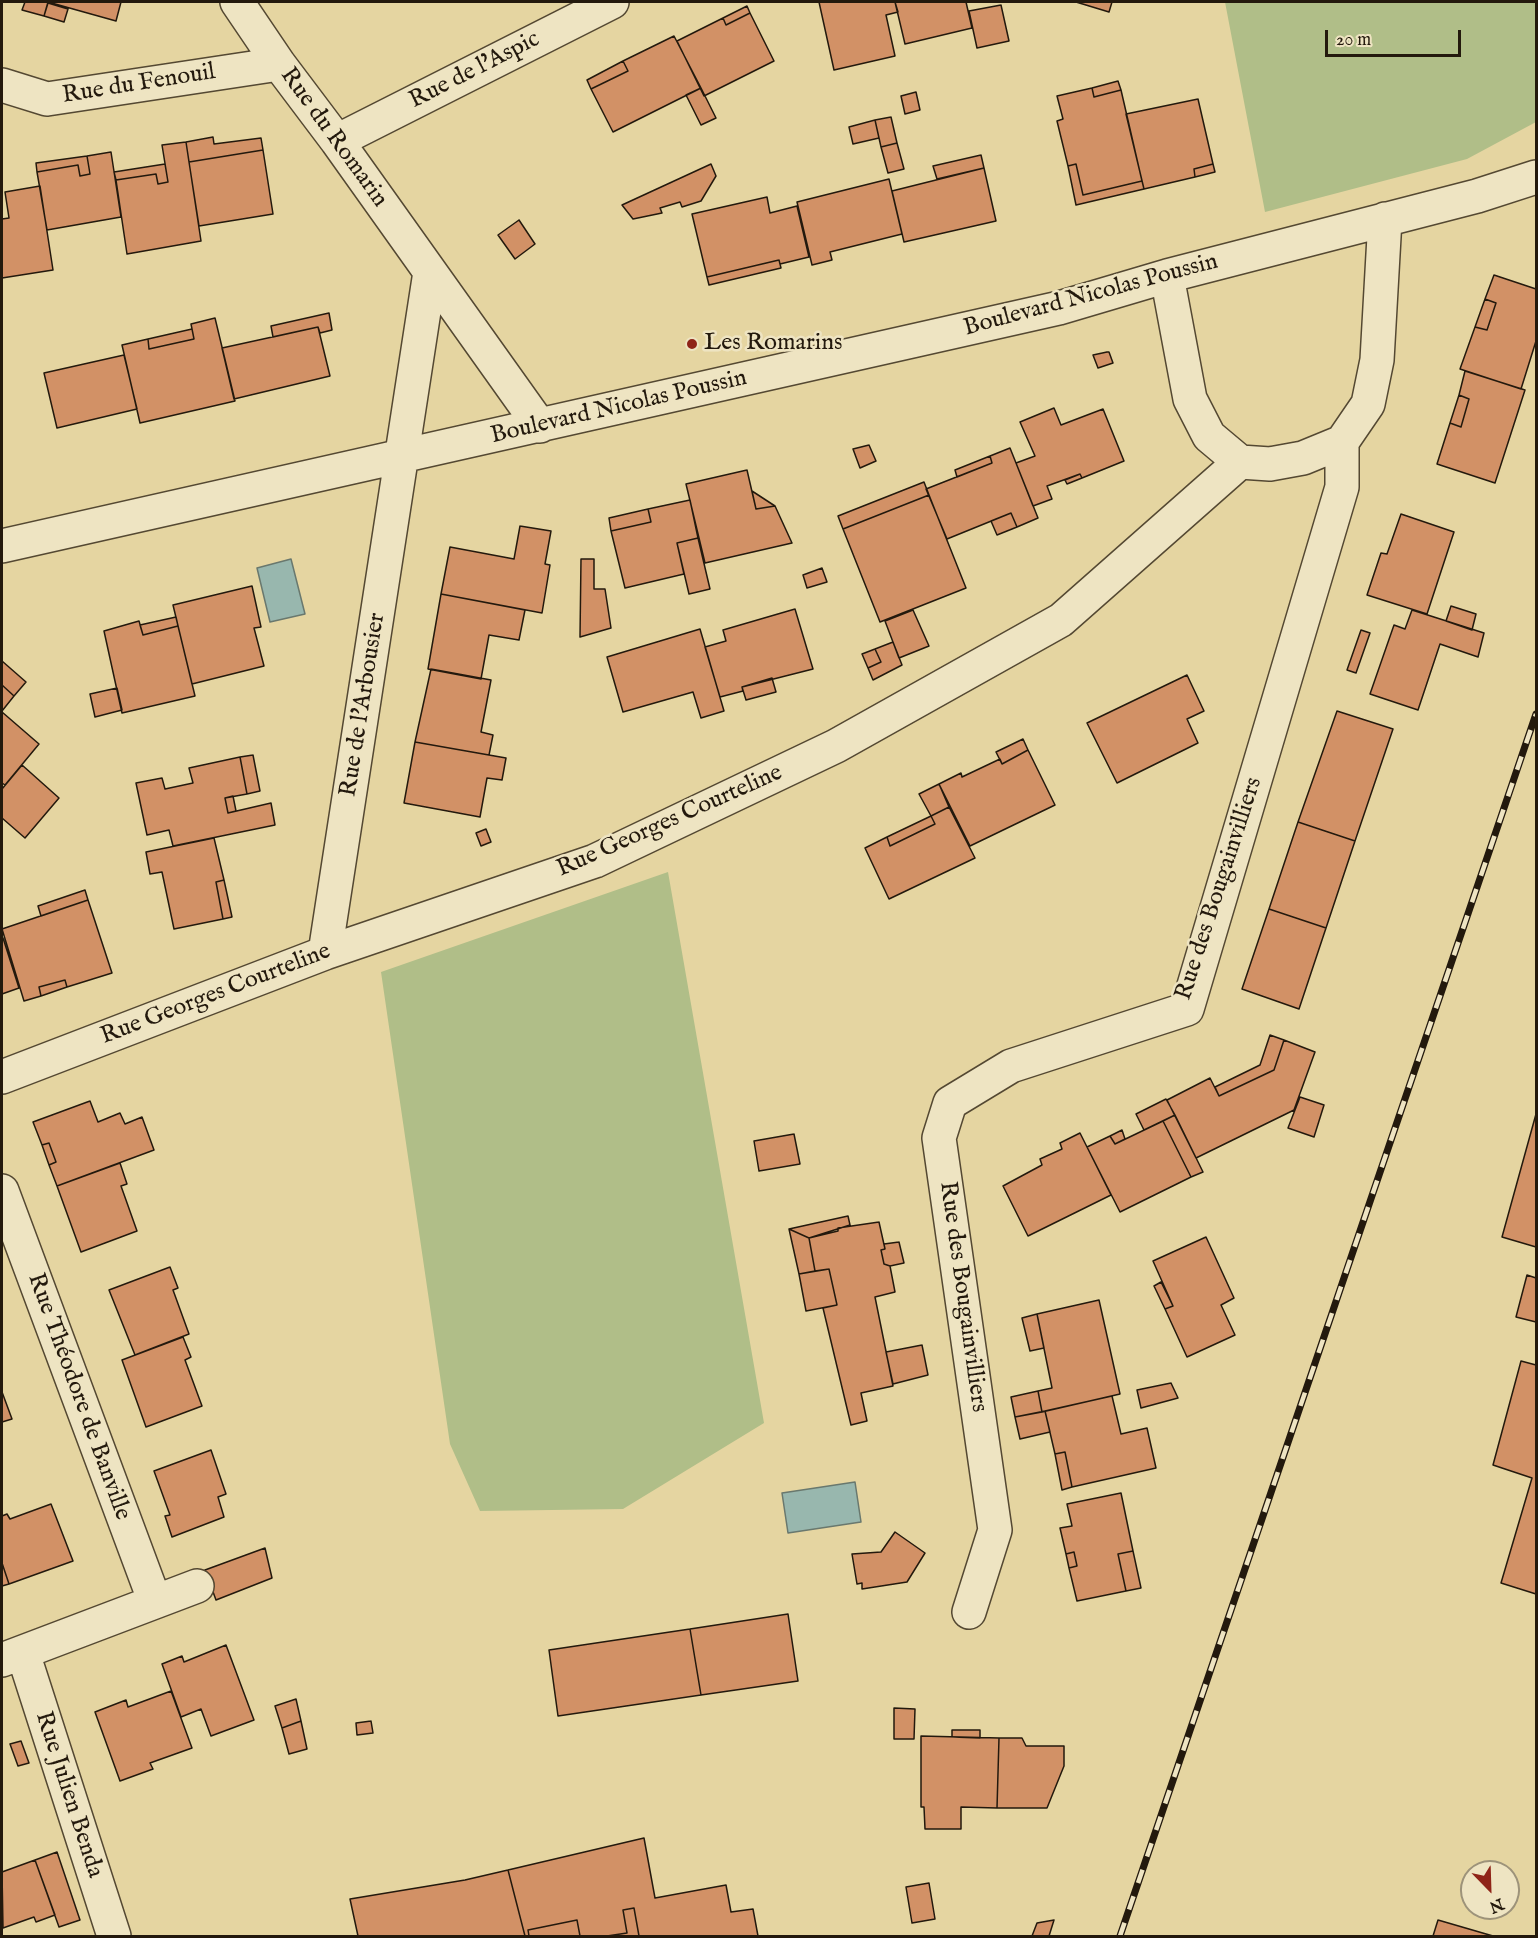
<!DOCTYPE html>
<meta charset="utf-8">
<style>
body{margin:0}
#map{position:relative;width:1538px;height:1938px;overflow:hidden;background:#e5d5a1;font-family:"IM FELL English",serif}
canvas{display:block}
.frame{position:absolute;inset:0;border:3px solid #23190d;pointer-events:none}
.north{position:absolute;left:1460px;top:1860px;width:60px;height:60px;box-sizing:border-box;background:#eee4c2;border:2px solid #9d937a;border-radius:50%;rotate:157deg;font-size:16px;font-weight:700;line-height:24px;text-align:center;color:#23190d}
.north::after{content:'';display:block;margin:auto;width:21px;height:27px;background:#8f2418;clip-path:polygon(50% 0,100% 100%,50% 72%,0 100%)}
.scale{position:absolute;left:1325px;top:30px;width:136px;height:27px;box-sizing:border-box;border:3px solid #23190d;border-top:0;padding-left:8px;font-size:18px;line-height:21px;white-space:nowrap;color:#23190d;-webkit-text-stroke:4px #eee4c2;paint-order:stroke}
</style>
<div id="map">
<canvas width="1538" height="1938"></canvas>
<div class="frame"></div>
<div class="north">N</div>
<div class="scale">20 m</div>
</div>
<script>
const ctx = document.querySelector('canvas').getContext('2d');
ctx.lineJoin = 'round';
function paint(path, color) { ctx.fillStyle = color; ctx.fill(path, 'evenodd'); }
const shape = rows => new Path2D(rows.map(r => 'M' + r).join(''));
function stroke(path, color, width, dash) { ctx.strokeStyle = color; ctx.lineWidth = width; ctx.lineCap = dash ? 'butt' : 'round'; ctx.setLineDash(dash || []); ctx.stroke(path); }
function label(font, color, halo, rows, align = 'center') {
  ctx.font = font + ' "IM FELL English",serif'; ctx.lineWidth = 5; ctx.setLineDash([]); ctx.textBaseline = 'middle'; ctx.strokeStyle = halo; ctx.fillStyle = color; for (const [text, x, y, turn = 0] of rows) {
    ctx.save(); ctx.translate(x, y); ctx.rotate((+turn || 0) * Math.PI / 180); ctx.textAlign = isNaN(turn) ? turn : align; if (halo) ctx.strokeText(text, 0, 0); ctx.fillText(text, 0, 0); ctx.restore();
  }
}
const green = shape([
 [1225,2,1536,2,1536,122,1467,159,1265,212],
 [668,872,764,1423,623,1509,480,1511,450,1444,381,972]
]);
const water = shape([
 [291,559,305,614,270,622,257,568,291,559],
 [855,1482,861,1522,788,1533,782,1493,855,1482]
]);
const building = shape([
 [25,2,48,2,44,16,22,10,25,2],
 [48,2,121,2,116,21,48,2],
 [819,2,895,2,898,12,886,15,895,56,834,70,819,2],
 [895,2,966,2,972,28,905,44,895,2],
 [1076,2,1112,2,1109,12,1076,2],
 [48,3,68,9,64,22,44,16,48,3],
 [1001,5,1009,41,977,48,969,11,1001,5],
 [747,6,750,13,726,25,723,18,747,6],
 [750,13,774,61,704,96,677,41,723,18,726,25,750,13],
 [674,36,701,88,613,132,591,89,628,71,623,61,674,36],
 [623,61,628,71,591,89,587,80,623,61],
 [1118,81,1121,90,1094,97,1092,88,1118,81],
 [701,88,716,118,701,125,686,95,701,88],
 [1092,88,1094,97,1121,90,1142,181,1083,195,1076,164,1068,166,1057,121,1063,119,1057,96,1092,88],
 [916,92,920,110,905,114,901,96,916,92],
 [1198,99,1213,164,1194,169,1195,177,1144,189,1126,114,1198,99],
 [891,117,897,143,881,147,875,120,891,117],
 [875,120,879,138,853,144,849,127,875,120],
 [213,137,214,144,261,138,263,150,189,162,186,142,213,137],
 [186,142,201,241,127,254,116,180,156,174,158,184,168,182,162,145,186,142],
 [897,143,904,169,888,173,881,147,897,143],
 [263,150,273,214,199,226,189,162,263,150],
 [111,152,121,217,47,230,37,172,78,165,80,176,90,174,87,156,111,152],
 [981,155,984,168,937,179,933,166,981,155],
 [87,156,90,174,80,176,78,165,37,172,36,163,87,156],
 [165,164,168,182,158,184,156,174,116,180,114,172,165,164],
 [711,164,716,176,701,201,682,207,680,202,660,208,662,213,633,219,622,205,711,164],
 [1076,164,1083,195,1142,181,1144,189,1076,205,1068,166,1076,164],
 [1213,164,1215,172,1195,177,1194,169,1213,164],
 [984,168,996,221,904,242,892,191,984,168],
 [889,179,902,234,830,252,832,260,812,265,797,202,889,179],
 [40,186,53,270,2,278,2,219,9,218,5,192,40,186],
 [767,197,770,213,797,206,809,257,780,264,779,260,707,277,692,214,767,197],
 [519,220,535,244,515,259,498,235,519,220],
 [779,260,781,268,709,285,707,277,779,260],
 [1494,275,1536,289,1536,341,1521,389,1460,369,1475,327,1487,330,1496,303,1485,299,1494,275],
 [1485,299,1496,303,1487,330,1475,327,1485,299],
 [329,313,332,330,320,333,318,327,273,337,271,326,329,313],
 [215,318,235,401,140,423,122,345,148,339,149,349,194,339,191,324,215,318],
 [318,327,330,376,234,399,222,348,318,327],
 [192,329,194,339,149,349,148,339,192,329],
 [1107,352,1109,352,1113,363,1098,368,1093,355,1107,352],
 [124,355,137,409,57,428,44,373,124,355],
 [1465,371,1525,390,1495,483,1437,464,1450,423,1461,427,1469,399,1459,395,1465,371],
 [1459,395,1469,399,1461,427,1450,423,1459,395],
 [1054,408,1061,425,1103,409,1124,461,1082,478,1080,474,1047,486,1052,499,1033,506,1016,463,1035,456,1020,422,1054,408],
 [869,445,876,461,860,468,853,449,869,445],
 [1010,448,1038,518,1017,527,1011,513,947,539,926,489,992,463,990,456,1010,448],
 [990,456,992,463,957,477,955,470,990,456],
 [747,470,756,509,775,506,792,543,705,563,686,484,747,470],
 [1080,474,1082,478,1067,484,1065,480,1080,474],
 [924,482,929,495,843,529,838,516,924,482],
 [752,491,775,506,756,509,752,491],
 [929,495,966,588,880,622,843,529,929,495],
 [690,500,698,538,677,543,684,574,625,588,611,531,651,522,648,509,690,500],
 [648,509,651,522,611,531,609,518,648,509],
 [1011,513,1017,527,997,535,991,521,1011,513],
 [1401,514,1454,532,1427,614,1367,595,1381,553,1387,554,1401,514],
 [520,526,551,531,545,564,550,565,542,613,441,594,450,547,514,559,520,526],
 [698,538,710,589,689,594,677,543,698,538],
 [581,559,594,559,594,589,605,589,611,628,580,637,581,559],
 [822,568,827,582,807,588,803,575,822,568],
 [252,586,261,627,254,628,264,666,192,684,173,605,252,586],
 [441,594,525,610,519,640,489,635,481,679,428,669,441,594],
 [1451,606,1476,614,1472,630,1446,621,1451,606],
 [795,609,813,669,742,687,743,691,720,697,705,647,726,641,723,630,795,609],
 [913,610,929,646,899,658,885,621,913,610],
 [1412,610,1484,633,1478,657,1440,644,1418,710,1370,694,1394,625,1405,629,1412,610],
 [176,617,178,626,143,635,140,625,176,617],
 [139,621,143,635,178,626,195,696,122,713,104,631,139,621],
 [700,629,724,711,701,718,693,692,623,712,607,657,700,629],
 [1361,630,1370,633,1356,673,1347,670,1361,630],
 [893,642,902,665,873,680,868,668,881,662,875,649,893,642],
 [875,649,881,662,868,668,862,654,875,649],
 [2,661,26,682,14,696,2,685,2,661],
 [431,669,491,680,481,732,493,735,489,755,415,742,431,669],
 [1187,675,1204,711,1187,719,1198,743,1117,783,1087,723,1187,675],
 [772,678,776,692,746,700,742,687,772,678],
 [2,685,14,696,2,711,2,685],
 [117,688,122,710,95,717,90,694,117,688],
 [1337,711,1393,729,1355,841,1298,822,1337,711],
 [2,712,39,744,5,785,2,783,2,712],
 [1023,739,1028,750,1002,764,996,752,1023,739],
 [415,742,506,758,502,780,487,778,480,817,404,803,415,742],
 [1028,750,1055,805,970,846,939,784,961,773,962,777,1000,759,1002,764,1028,750],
 [253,755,260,791,247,794,240,757,253,755],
 [240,757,247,794,225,798,228,813,271,803,275,825,173,846,169,830,147,835,136,783,162,778,165,789,193,783,189,768,240,757],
 [22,765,59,798,25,838,2,818,2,789,22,765],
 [939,784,949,807,931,816,919,794,939,784],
 [233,796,236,811,228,813,225,798,233,796],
 [949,807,975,858,889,899,865,848,887,837,890,846,935,824,931,816,949,807],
 [931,816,935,824,890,846,887,837,931,816],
 [1298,822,1355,841,1326,928,1269,909,1298,822],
 [486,829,491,842,481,846,476,833,486,829],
 [214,838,224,880,216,882,223,919,174,929,162,872,150,874,146,852,214,838],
 [224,880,232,917,223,919,216,882,224,880],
 [85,890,88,900,41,916,38,906,85,890],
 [88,900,112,973,67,987,65,980,39,987,41,996,24,1001,2,929,88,900],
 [1269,909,1326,928,1299,1009,1242,989,1269,909],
 [3,938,19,988,2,994,2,939,3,938],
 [65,980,67,987,41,996,39,987,65,980],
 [1270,1035,1284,1040,1274,1070,1219,1096,1215,1087,1260,1065,1270,1035],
 [1284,1040,1315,1052,1294,1110,1196,1158,1167,1100,1210,1078,1219,1096,1274,1070,1284,1040],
 [1300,1097,1324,1105,1314,1137,1288,1128,1300,1097],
 [1166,1099,1175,1115,1144,1130,1136,1114,1166,1099],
 [90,1101,98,1122,120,1113,125,1124,142,1117,154,1150,57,1186,49,1165,56,1162,49,1143,42,1145,33,1122,90,1101],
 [1536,1114,1536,1247,1502,1237,1536,1114],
 [1175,1115,1203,1172,1191,1177,1163,1121,1175,1115],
 [1163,1121,1191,1177,1120,1212,1087,1147,1110,1136,1115,1144,1163,1121],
 [1122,1130,1125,1139,1115,1144,1110,1136,1122,1130],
 [1080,1133,1111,1195,1028,1236,1003,1186,1042,1165,1040,1159,1062,1149,1060,1143,1080,1133],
 [794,1134,800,1164,759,1171,754,1141,794,1134],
 [49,1143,56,1162,49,1165,42,1145,49,1143],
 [120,1163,127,1184,121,1186,137,1231,81,1252,57,1186,120,1163],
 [848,1216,850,1225,809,1238,789,1229,848,1216],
 [879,1222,885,1249,881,1250,884,1264,890,1266,895,1292,875,1297,893,1386,861,1393,867,1421,851,1425,823,1308,837,1305,829,1269,815,1271,809,1238,838,1231,838,1228,879,1222],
 [789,1229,809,1238,815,1271,799,1274,789,1229],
 [1206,1237,1234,1298,1221,1305,1235,1335,1187,1357,1165,1309,1173,1306,1153,1261,1206,1237],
 [899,1242,904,1263,890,1266,884,1264,881,1250,885,1249,884,1244,899,1242],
 [170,1267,178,1288,173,1290,189,1334,135,1355,109,1290,170,1267],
 [829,1269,837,1305,806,1311,799,1274,829,1269],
 [1527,1275,1536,1278,1536,1322,1516,1317,1527,1275],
 [1161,1282,1173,1306,1165,1309,1154,1286,1161,1282],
 [1099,1300,1120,1394,1042,1412,1038,1391,1052,1388,1037,1314,1099,1300],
 [1037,1314,1044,1348,1030,1351,1022,1318,1037,1314],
 [183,1337,191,1357,185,1360,202,1406,146,1427,122,1360,183,1337],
 [922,1345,928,1375,893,1384,886,1352,922,1345],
 [1521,1361,1536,1365,1536,1594,1501,1583,1532,1478,1493,1465,1521,1361],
 [1171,1383,1178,1398,1141,1408,1137,1390,1171,1383],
 [1038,1391,1042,1412,1015,1417,1011,1397,1038,1391],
 [2,1392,12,1419,2,1422,2,1392],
 [1112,1396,1121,1434,1147,1428,1156,1468,1072,1487,1065,1452,1055,1454,1045,1411,1112,1396],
 [1045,1411,1050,1432,1020,1439,1015,1417,1045,1411],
 [211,1450,226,1494,218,1497,224,1517,172,1537,165,1516,170,1515,154,1471,211,1450],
 [1065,1452,1072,1487,1062,1490,1055,1454,1065,1452],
 [1121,1493,1133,1551,1118,1554,1126,1591,1077,1601,1069,1568,1077,1566,1074,1552,1066,1554,1060,1528,1072,1526,1067,1504,1121,1493],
 [51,1504,73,1561,9,1584,2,1563,2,1516,7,1514,10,1519,51,1504],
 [895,1532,925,1553,907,1582,862,1589,862,1583,857,1584,852,1554,881,1552,895,1532],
 [265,1548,272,1578,216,1600,205,1570,265,1548],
 [1133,1551,1141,1588,1126,1591,1118,1554,1133,1551],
 [1074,1552,1077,1566,1069,1568,1066,1554,1074,1552],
 [2,1563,9,1584,2,1586,2,1563],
 [788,1614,798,1681,701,1695,690,1629,788,1614],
 [690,1629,701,1695,558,1716,549,1650,690,1629],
 [226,1645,254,1720,211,1736,201,1709,181,1717,162,1664,182,1656,184,1662,226,1645],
 [171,1691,192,1748,150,1763,153,1769,120,1781,95,1712,126,1700,128,1707,171,1691],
 [296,1699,301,1721,282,1728,275,1706,296,1699],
 [894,1708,915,1709,914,1739,894,1739,894,1708],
 [301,1721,307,1749,289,1754,282,1728,301,1721],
 [371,1721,373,1733,357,1735,356,1723,371,1721],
 [952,1730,980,1730,980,1738,952,1737,952,1730],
 [921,1736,999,1738,997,1808,961,1807,961,1829,925,1829,924,1807,921,1807,921,1736],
 [999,1738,1022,1738,1026,1746,1064,1746,1064,1766,1047,1808,997,1808,999,1738],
 [21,1741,29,1763,18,1766,10,1744,21,1741],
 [644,1838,655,1898,726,1885,731,1912,753,1909,758,1936,639,1936,634,1908,623,1910,627,1933,607,1936,580,1936,577,1920,528,1930,529,1936,525,1936,508,1870,644,1838],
 [57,1852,80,1920,59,1927,35,1860,57,1852],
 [35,1860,55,1915,36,1922,34,1917,3,1928,2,1872,35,1860],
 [508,1870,525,1936,358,1936,350,1899,465,1880,508,1870],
 [929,1883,935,1919,912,1923,906,1887,929,1883],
 [634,1908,639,1936,607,1936,627,1933,623,1910,634,1908],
 [577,1920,580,1936,529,1936,528,1930,577,1920],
 [1054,1920,1049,1936,1032,1936,1037,1923,1054,1920],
 [1438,1920,1493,1936,1433,1936,1438,1920]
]);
const minor = shape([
 [237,2,279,64,337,141,540,426],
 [2,85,47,99,279,64],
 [337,141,612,2],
 [1167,276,1190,399,1209,436,1240,462,1270,464,1303,458,1342,442,1368,404,1377,360,1385,219],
 [2,546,1059,308,1167,276,1477,196,1536,177],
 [325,953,430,272],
 [2,1077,325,953,595,861,836,746,1061,620,1240,462],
 [2,1191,155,1602],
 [969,1612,995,1530,939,1138,950,1103,1011,1066,1187,1009,1342,487,1342,442],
 [23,1653,114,1936],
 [2,1660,197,1586]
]);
const rail = shape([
 [1120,1936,1536,714]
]);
const markers = [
 [692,344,6,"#8f2418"]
];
const streetNames = [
 ["Rue de l'Aspic",475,71,-27],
 ["Rue du Fenouil",139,85,-9],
 ["Rue du Romarin",333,138,54],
 ["Boulevard Nicolas Poussin",1091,296,-15],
 ["Boulevard Nicolas Poussin",619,408,-13],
 ["Rue de l'Arbousier",364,705,-81],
 ["Rue Georges Courteline",670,822,-24],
 ["Rue des Bougainvilliers",1220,889,-72],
 ["Rue Georges Courteline",216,995,-21],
 ["Rue des Bougainvilliers",962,1297,82],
 ["Rue Théodore de Banville",78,1397,70],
 ["Rue Julien Benda",68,1795,72]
];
const poiNames = [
 ["Les Romarins",704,344]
];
paint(green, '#b0be88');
paint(water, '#98b7ae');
stroke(water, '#69786e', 1.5);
paint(building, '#d29166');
stroke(building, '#23190d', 1.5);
stroke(minor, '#544832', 36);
stroke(minor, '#eee4c2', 33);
stroke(rail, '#23190d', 7);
stroke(rail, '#eee4c2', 4.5, [14]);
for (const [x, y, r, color] of markers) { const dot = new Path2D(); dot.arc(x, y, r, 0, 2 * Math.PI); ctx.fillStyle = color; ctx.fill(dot); stroke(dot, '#eee4c2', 2); }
label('24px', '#23190d', '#eee4c2', streetNames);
label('24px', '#23190d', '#eee4c2', poiNames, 'left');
</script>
